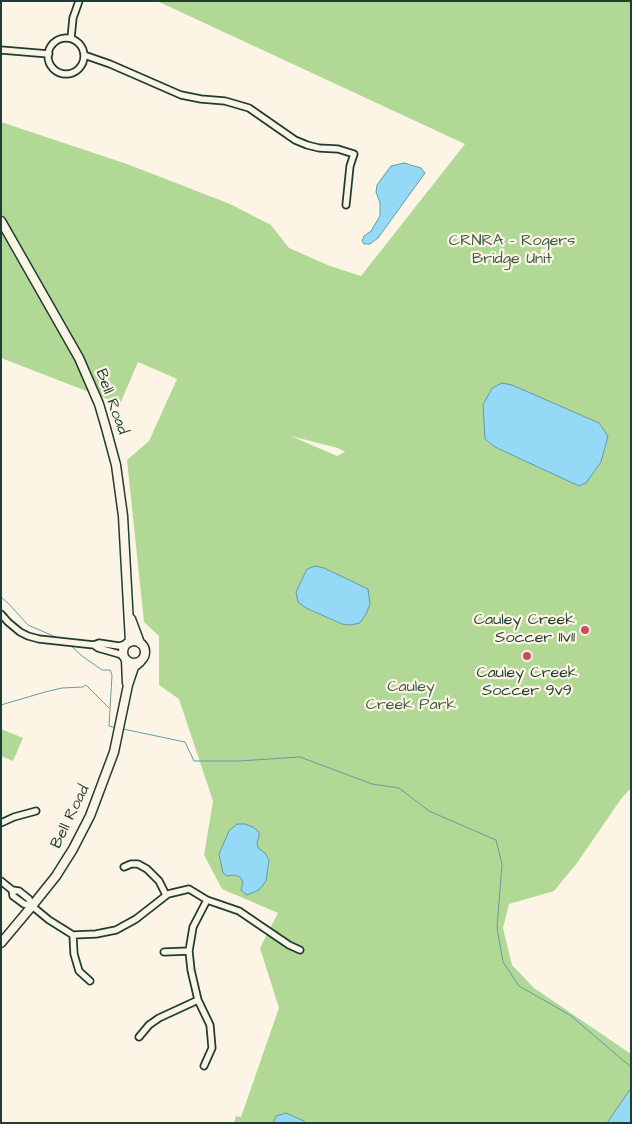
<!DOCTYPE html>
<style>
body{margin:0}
#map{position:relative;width:632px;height:1124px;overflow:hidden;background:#fcf5e5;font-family:"Architects Daughter",sans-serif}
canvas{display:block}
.frame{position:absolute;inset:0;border:2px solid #1f3d34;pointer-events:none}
</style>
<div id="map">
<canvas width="632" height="1124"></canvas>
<div class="frame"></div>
</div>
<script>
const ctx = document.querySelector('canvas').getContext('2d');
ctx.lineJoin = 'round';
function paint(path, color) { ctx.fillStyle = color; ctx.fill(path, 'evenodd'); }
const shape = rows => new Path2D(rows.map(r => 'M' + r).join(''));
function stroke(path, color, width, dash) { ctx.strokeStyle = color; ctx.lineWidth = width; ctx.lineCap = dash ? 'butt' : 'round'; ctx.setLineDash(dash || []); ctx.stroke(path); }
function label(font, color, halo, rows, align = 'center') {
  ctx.font = font + ' "Architects Daughter",sans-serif'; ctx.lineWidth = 4.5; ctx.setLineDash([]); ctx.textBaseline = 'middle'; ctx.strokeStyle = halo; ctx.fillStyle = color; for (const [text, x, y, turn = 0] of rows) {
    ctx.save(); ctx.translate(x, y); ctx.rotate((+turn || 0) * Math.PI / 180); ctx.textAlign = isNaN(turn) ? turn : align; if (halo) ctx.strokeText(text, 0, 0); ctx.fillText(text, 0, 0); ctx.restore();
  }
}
const green = shape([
 [157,1,631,1,631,788,621,799,577,863,554,891,509,904,503,928,512,965,534,988,631,1054,631,1099,615,1123,234,1123,236,1116,241,1117,279,1008,260,948,278,913,222,889,204,855,213,801,179,699,159,685,159,636,144,622,127,460,149,441,177,379,138,362,120,404,1,358,1,122,127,164,230,204,271,225,289,248,330,266,361,276,465,144],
 [291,436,338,448,345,452,337,456],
 [1,729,23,738,13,761,1,756]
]);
const water = shape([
 [404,163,421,168,425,173,378,238,370,244,364,244,362,241,364,236,371,231,380,216,380,203,376,192,377,185,391,166,404,163],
 [502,383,512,385,599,423,608,436,601,462,586,483,579,486,495,447,485,439,483,405,492,388,502,383],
 [315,566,324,568,368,589,370,604,366,614,360,623,350,625,342,624,306,608,298,602,296,592,307,569,315,566],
 [237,824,245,824,253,827,259,832,259,837,257,842,258,848,265,853,269,860,266,881,259,890,247,895,241,890,243,882,240,877,234,875,227,876,223,873,219,854,229,831,237,824],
 [631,1088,631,1123,607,1123,631,1088],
 [286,1113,304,1121,305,1123,273,1123,276,1116,286,1113]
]);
const stream = shape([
 [1,597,8,603,28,625,58,638],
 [70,645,82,656,102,670,110,670,112,675,109,726,117,728],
 [1,705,45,692,62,688,83,687,86,685,109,708],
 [123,729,185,742,194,761,239,761,300,757,372,784,399,788,429,811,496,840,502,864,497,928,503,962,519,986,570,1015,631,1067]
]);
const street = shape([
 [71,38,73,18,79,1],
 '48 56a18 18 0 1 1 36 0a18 18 0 1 1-36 0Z',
 [1,50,49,54],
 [84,55,110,64,181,95,201,99,225,101,249,108,295,140,307,145,319,148,338,149,354,154,350,166,346,205],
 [1,614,8,622,20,632,28,636,39,639,94,645,99,643,119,646,127,644],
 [94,645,98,648,119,654,124,657],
 [1,823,14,817,36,811],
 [124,867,131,864,138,864,147,869,159,881,166,895],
 [1,881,12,890,13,896,24,904,32,906,49,920,73,935,96,934,116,930,136,919,168,894,189,889,207,900,239,911,289,945,300,950],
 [12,890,19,891,29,899,32,906],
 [73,935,74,954,79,971,90,981],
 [164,952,189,951],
 [139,1037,149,1025,159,1018,198,1000],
 [204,1066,212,1048,210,1025,198,1000,191,970,189,951,193,927,207,900]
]);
const secondary = shape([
 [1,221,79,358,99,404,106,428,116,465,123,516,130,642],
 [131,619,140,643],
 '123 652a11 11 0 1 1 22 0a11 11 0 1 1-22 0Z',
 [126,660,127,683],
 [1,943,32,906,56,876,73,849,90,816,114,752,128,685,134,667,140,662]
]);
const markers = [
 [585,630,5,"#d1495b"],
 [527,656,5,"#d1495b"]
];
const parkNames = [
 ["CRNRA - Rogers",512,242],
 ["Bridge Unit",512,260],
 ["Cauley",411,688],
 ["Creek Park",411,706]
];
const streetNames = [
 ["Bell Road",111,402,70],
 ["Bell Road",71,817,-64]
];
const poiNames = [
 ["Cauley Creek",575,621],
 ["Soccer 11v11",575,639],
 ["Cauley Creek",527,674,"center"],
 ["Soccer 9v9",527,692,"center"]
];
paint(green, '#b1d995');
paint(water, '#94d9f6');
stroke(water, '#659ba8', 1);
stroke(stream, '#659ba8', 1);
stroke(street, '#1f3d34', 9);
stroke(secondary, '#1f3d34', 11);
stroke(street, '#fcf5e5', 5.5);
stroke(secondary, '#fcf5e5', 8);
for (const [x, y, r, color] of markers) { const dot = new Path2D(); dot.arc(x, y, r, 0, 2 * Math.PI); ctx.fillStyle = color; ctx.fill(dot); stroke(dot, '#fcf5e5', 2); }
label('16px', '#3c5c47', '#fcf5e5', parkNames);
label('16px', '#1f3d34', '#fcf5e5', streetNames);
label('16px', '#1f3d34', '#fcf5e5', poiNames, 'right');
</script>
